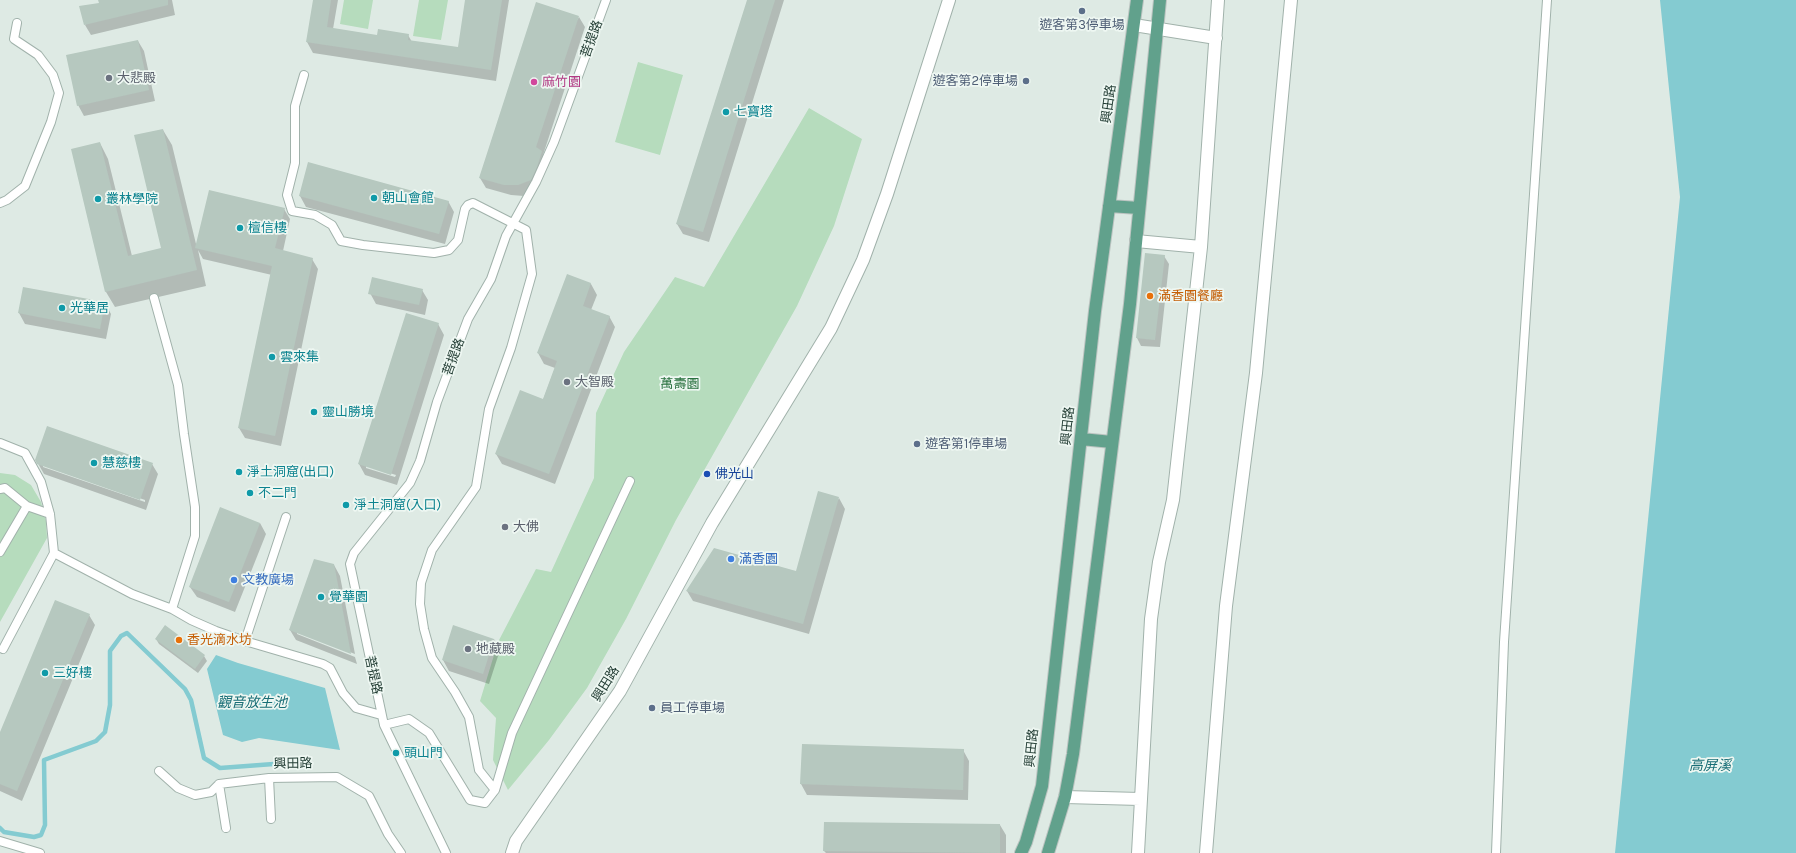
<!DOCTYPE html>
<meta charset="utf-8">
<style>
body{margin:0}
canvas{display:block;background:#deeae4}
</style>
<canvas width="1796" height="853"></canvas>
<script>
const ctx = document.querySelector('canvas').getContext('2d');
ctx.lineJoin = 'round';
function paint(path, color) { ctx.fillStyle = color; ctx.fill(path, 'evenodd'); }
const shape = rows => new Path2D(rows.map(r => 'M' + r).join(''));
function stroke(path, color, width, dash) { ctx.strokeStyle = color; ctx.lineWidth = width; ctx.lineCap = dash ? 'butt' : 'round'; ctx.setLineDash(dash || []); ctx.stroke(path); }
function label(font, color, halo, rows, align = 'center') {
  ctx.font = font + ' Karla,"Noto Sans TC",sans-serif'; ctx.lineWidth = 3.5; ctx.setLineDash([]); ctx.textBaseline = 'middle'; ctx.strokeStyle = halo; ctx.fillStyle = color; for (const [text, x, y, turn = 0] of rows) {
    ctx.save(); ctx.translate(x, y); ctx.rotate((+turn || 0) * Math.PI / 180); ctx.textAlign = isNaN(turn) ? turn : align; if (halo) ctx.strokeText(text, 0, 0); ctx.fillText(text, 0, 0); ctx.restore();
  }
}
const green = shape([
 [344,0,373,0,368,29,340,24],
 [419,0,448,0,441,40,413,36],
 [638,62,683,75,660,155,615,142],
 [809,108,862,139,834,226,797,306,676,520,626,619,587,688,549,740,508,790,493,760,496,718,480,701,498,642,536,569,551,572,594,478,596,413,624,352,675,277,704,287],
 [0,473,15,475,31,485,41,502,46,521,47,538,0,622]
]);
const water = shape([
 [1660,0,1796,0,1796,853,1615,853,1680,197],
 [216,655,238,663,325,688,340,750,259,738,242,742,223,735,207,669]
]);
const shadow = shape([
 [99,0,172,0,175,15,91,35,85,25,100,3],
 [314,0,338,0,333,29,378,36,408,35,412,42,459,49,466,0,509,0,496,81,313,53,307,42],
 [748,0,784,0,709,242,683,234,677,224],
 [579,17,585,27,543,155,547,162,536,190,524,196,511,195,486,188,480,178],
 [138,41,144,51,155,101,84,116,78,105],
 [163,130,172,145,197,248,284,209,290,219,283,251,312,259,318,269,281,446,245,438,239,428,272,275,203,259,198,250,206,286,115,307,106,292,100,143,108,159,132,256,163,249],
 [300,196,448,201,454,212,445,244,306,207],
 [1164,256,1169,264,1160,347,1141,346,1137,338],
 [568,276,591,284,597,295,591,310,609,316,615,327,555,484,502,464,496,454,543,400,555,368,544,364,538,353],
 [24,288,105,303,111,314,106,339,25,324,19,313],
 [422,290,428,300,425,315,376,304,370,293],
 [438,324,444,335,397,485,365,475,359,464],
 [366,466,396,475,395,477,366,468],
 [36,460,152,464,158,474,146,510,44,474],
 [43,465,145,500,145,502,43,467],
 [839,498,845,509,809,634,693,601,687,591,796,572],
 [260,523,266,534,235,612,197,597,190,587],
 [334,565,340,576,355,654,297,632,297,634,355,657,357,664,296,640,290,630],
 [89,615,95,625,22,801,0,791,0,735],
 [165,626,204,656,207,661,198,673,159,644,156,639],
 [494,639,500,650,489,684,449,671,443,660],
 [803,745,963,750,969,761,968,800,807,795,801,784],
 [1000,825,1006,835,1006,853,826,853,824,851]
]);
const stream = shape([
 [0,828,4,832,34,837,41,835,45,825,44,760,96,741,105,732,110,705,110,651,121,636,127,633,185,689,191,700,204,758,220,768,287,763]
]);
const building = shape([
 [98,0,168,0,168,5,84,25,79,6,99,3],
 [313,0,331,0,327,27,377,35,378,29,409,34,408,40,458,47,465,0,502,0,491,70,306,42],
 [747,0,775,0,703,232,676,224],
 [536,2,579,16,536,147,542,151,537,167,531,180,518,185,504,185,479,178],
 [138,40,149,90,77,106,66,55],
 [163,129,197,270,105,292,71,149,100,142,128,256,161,248,134,135],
 [308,162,449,201,439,234,299,196],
 [209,190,285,208,275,248,313,258,275,436,238,428,272,266,195,248],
 [1145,253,1165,255,1155,340,1136,338],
 [567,274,591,283,583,306,610,316,549,474,495,454,520,390,543,399,557,361,537,353],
 [372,277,423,289,419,305,368,294],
 [23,287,105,302,100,329,18,313],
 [406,313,439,323,391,475,358,464],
 [47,426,153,463,140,500,37,464,35,460],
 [818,491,839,497,803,624,686,591,714,548,796,571],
 [220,507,260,523,229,602,189,587],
 [314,559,334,564,351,654,289,630],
 [55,600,90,614,17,791,0,784,0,732],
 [165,625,205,655,195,669,155,639],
 [453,625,494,639,483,674,442,660],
 [802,744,964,749,963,790,800,784],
 [824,822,1000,824,1000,853,823,851]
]);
const service = shape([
 [304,75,295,106,295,163,287,195,292,211,315,215,332,225,341,241,363,245,434,253,449,250,458,240,465,209,468,205,473,203,526,230,532,274,511,348,489,409,476,487,432,550,421,583,420,604,424,629,432,658,455,692,469,717,479,770,495,790,485,803,470,800,429,733,409,719,384,725],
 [0,203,7,200,25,186,51,122,59,93,53,75,38,55,14,39,17,23],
 [154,298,178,385,184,434,195,507,195,536,172,609],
 [0,443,25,453,41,482,50,514,54,553,132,594,172,609,191,620,216,631,245,641,323,664,330,668,343,693,356,708,381,715],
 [0,489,5,488,27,506],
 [0,552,27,506,50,514],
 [245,641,286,517],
 [3,649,54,553],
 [159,771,178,788,195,795,211,792,219,784,269,778,337,777,369,796,388,834,401,853],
 [269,778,271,819],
 [219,784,226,828],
 [495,790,512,733,630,481],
 [0,841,40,853],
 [446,853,384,725,350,564,354,553,410,483,420,461,437,402,468,319,491,279,506,236,536,182,554,142,606,0],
 [1496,853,1504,642,1547,0]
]);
const minor = shape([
 [1134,25,1216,38],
 [1136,241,1201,247],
 [1065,797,1140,799],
 [1138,853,1151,619,1159,562,1173,500,1201,247,1218,0],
 [1206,853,1226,606,1256,373,1291,0]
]);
const tertiary = shape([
 [512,853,516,841,620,691,712,523,831,328,863,260,887,194,949,0]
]);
const primary = shape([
 [1109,206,1139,208],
 [1081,439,1112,442],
 [1021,853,1026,842,1042,786,1095,311,1137,0],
 [1048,853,1065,797,1073,754,1130,304,1160,0]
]);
const markers = [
 [1082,11,4,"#5c6f8a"],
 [109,78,4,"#6b7280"],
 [1026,81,4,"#5c6f8a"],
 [534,82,4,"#d1479c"],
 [726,112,4,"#0f9aa8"],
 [374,198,4,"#0f9aa8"],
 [98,199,4,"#0f9aa8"],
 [240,228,4,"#0f9aa8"],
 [1150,296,4,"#e8710a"],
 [62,308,4,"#0f9aa8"],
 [272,357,4,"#0f9aa8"],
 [567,382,4,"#6b7280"],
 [314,412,4,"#0f9aa8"],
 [917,444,4,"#5c6f8a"],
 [94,463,4,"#0f9aa8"],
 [239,472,4,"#0f9aa8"],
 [707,474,4,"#1a4fb4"],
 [250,493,4,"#0f9aa8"],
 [346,505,4,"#0f9aa8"],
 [505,527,4,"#6b7280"],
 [731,559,4,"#3f7fe0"],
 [234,580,4,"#3f7fe0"],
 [321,597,4,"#0f9aa8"],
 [179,640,4,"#e8710a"],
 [468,649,4,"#6b7280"],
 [45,673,4,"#0f9aa8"],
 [652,708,4,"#5c6f8a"],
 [396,753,4,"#0f9aa8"]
];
const serviceNames = [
 ["遊客第3停車場",1082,25,"center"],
 ["遊客第2停車場",1018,81,"right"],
 ["遊客第1停車場",925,444],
 ["員工停車場",660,708]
];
const streetNames = [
 ["菩提路",592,39,-70],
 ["興田路",1109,104,-82],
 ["菩提路",454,357,-70],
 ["興田路",1068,426,-84],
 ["菩提路",373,675,78],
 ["興田路",606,684,-58],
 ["興田路",1032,748,-84],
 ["興田路",293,764,-1]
];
const worshipNames = [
 ["大悲殿",117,78],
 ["大智殿",575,382],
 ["大佛",513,527],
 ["地藏殿",476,649]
];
const hotelNames = [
 ["麻竹園",542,82]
];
const cultureNames = [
 ["七寶塔",734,112],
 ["朝山會館",382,198],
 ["叢林學院",106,199],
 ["檀信樓",248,228],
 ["光華居",70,308],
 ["雲來集",280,357],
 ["靈山勝境",322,412],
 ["慧慈樓",102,463],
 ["淨土洞窟(出口)",247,472],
 ["不二門",258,493],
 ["淨土洞窟(入口)",354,505],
 ["覺華園",329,597],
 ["三好樓",53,673],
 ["頭山門",404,753]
];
const foodNames = [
 ["滿香園餐廳",1158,296],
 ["香光滴水坊",187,640]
];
const parkNames = [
 ["萬壽園",680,384]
];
const transitNames = [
 ["佛光山",715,474]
];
const shopNames = [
 ["滿香園",739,559],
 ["文教廣場",242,580]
];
const waterNames = [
 ["觀音放生池",252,703],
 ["高屏溪",1710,766]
];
paint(green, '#b6dcbd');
paint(water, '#84cbd1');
paint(shadow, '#0003');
stroke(stream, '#84cbd1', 4.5);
paint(building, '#b6c8bf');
stroke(service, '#a1b2ab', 10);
stroke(minor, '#a1b2ab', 14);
stroke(tertiary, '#a1b2ab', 14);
stroke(primary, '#bcc4c1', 14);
stroke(service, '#fff', 8);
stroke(minor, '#fff', 12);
stroke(tertiary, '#fff', 12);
stroke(primary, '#61a18c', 12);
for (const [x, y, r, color] of markers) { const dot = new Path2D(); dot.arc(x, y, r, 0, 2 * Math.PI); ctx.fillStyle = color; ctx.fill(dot); stroke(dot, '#eef7f2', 1.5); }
label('13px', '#4e5e75', '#eef7f2', serviceNames, 'left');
label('13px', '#1f3a31', '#eef7f2', streetNames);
label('13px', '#5b616d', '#eef7f2', worshipNames, 'left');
label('13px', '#b23c85', '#eef7f2', hotelNames, 'left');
label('13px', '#0d838f', '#eef7f2', cultureNames, 'left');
label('13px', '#c56008', '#eef7f2', foodNames, 'left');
label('13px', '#29713f', '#eef7f2', parkNames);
label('13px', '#164399', '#eef7f2', transitNames, 'left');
label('13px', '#366cbe', '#eef7f2', shopNames, 'left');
label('italic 14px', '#196e76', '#eef7f2', waterNames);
</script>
